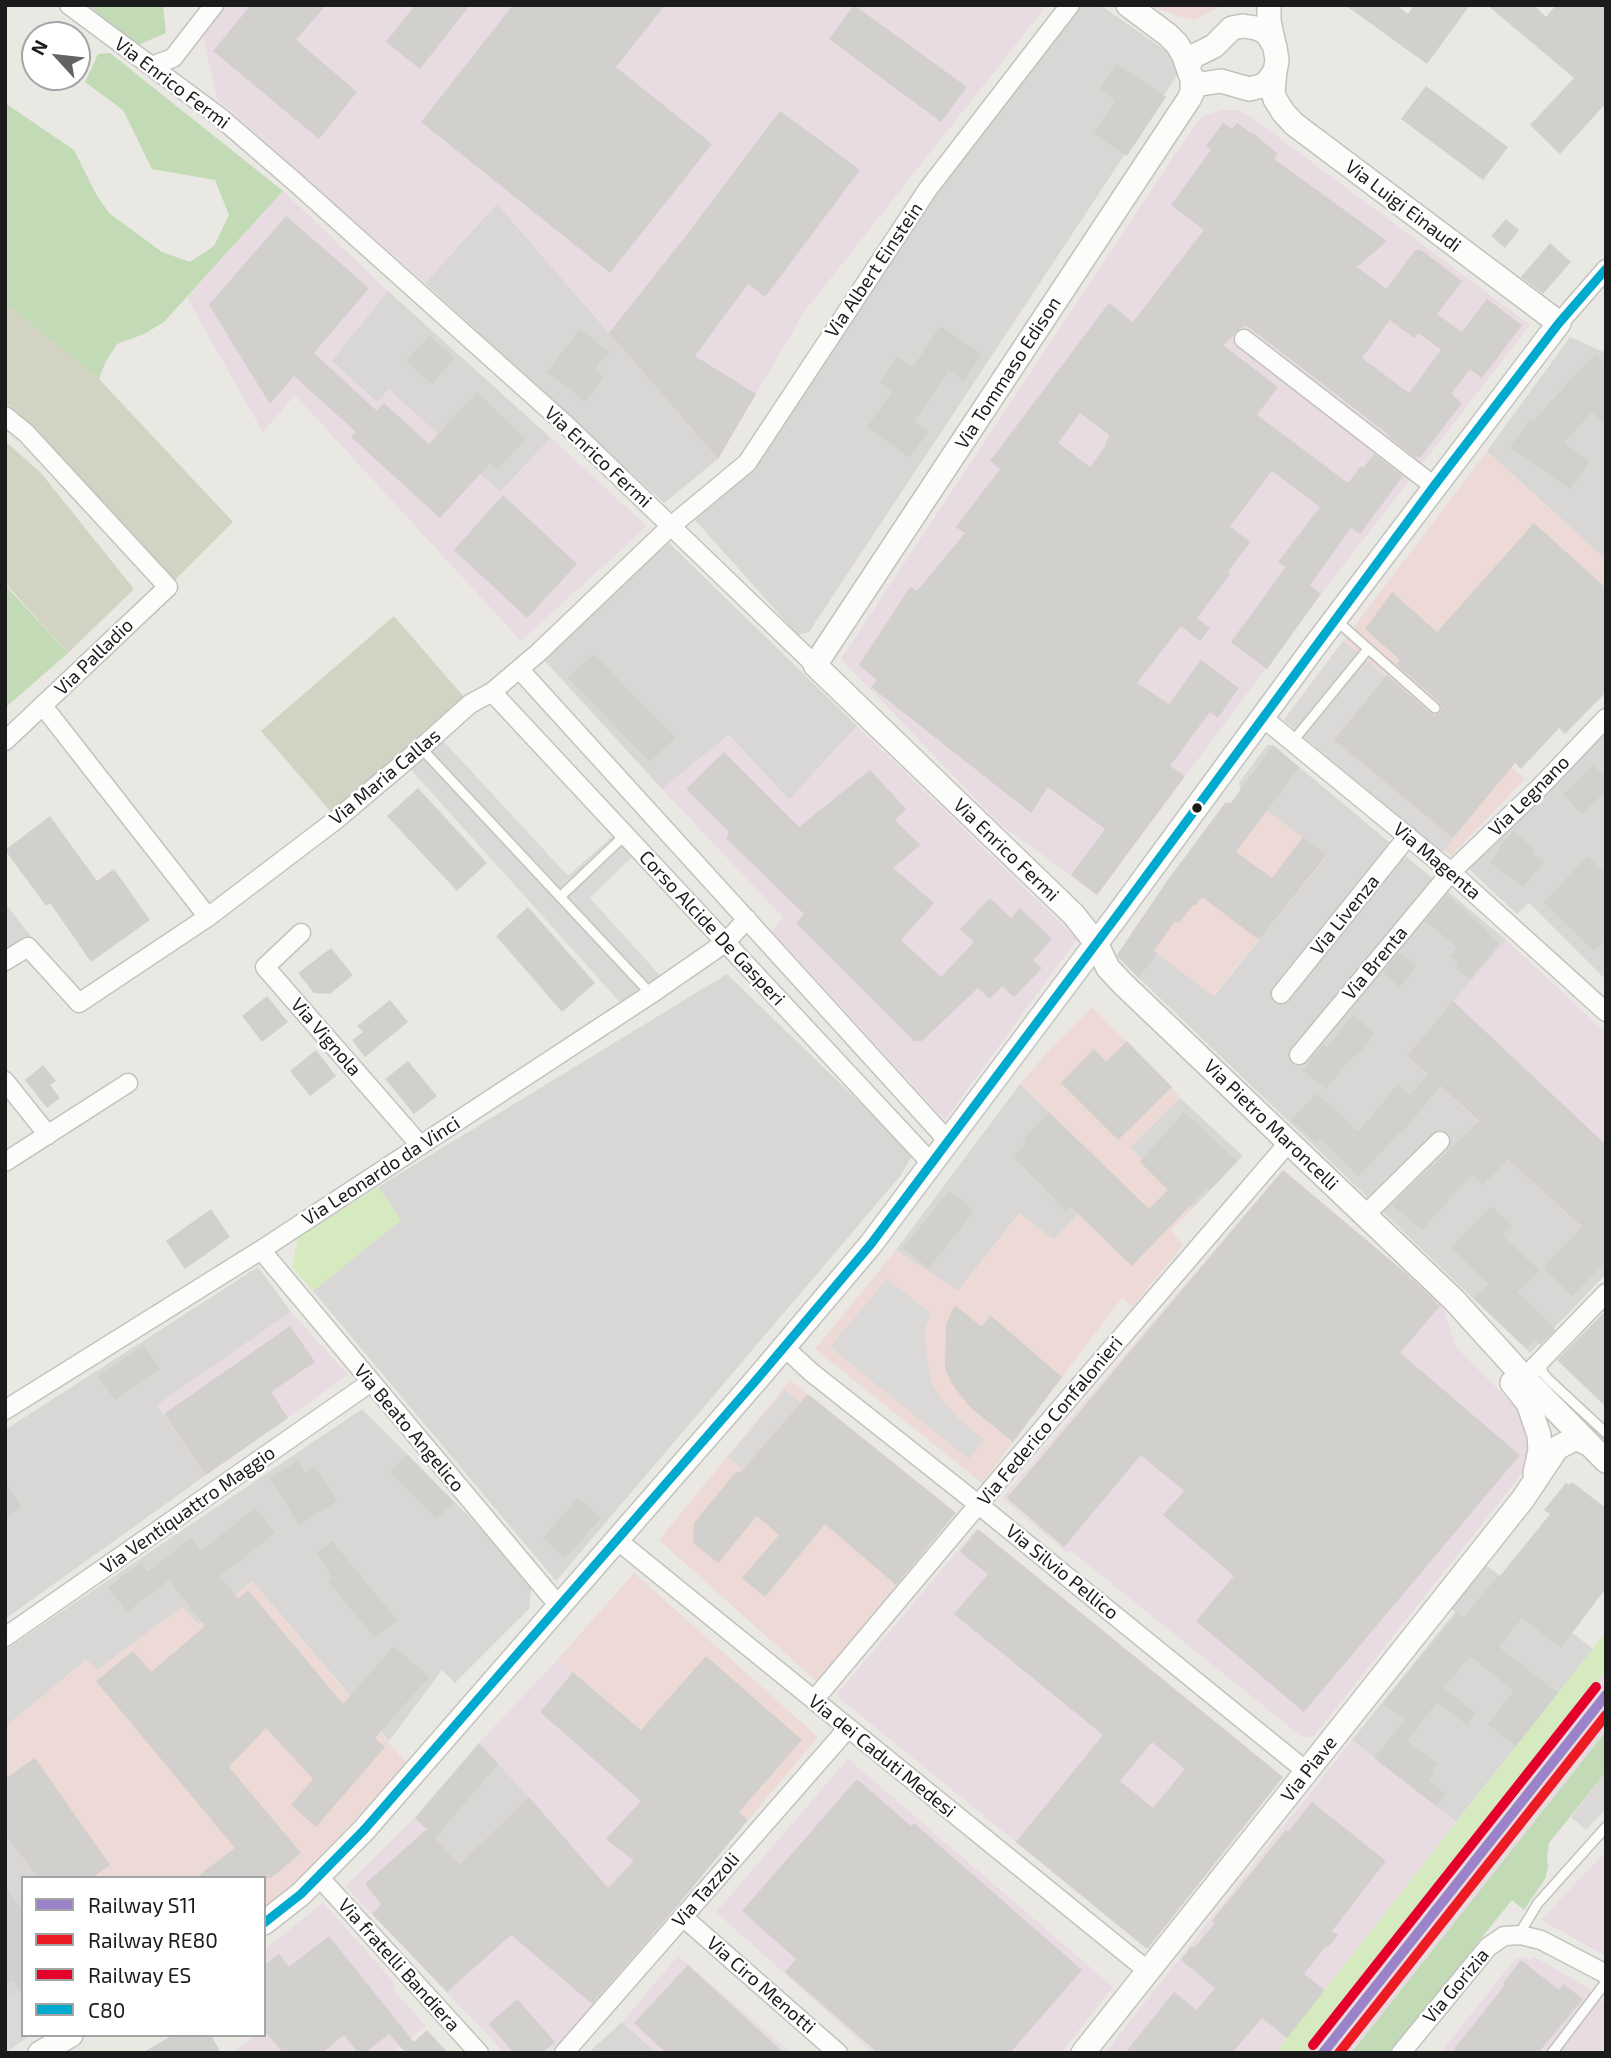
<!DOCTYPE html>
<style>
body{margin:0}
#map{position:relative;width:1611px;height:2058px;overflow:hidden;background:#eae8e3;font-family:"Exo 2",sans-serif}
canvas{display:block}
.frame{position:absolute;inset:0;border:7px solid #1b1b1b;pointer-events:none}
.legend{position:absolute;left:21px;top:1876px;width:245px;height:161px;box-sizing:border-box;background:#fff;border:2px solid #a4a4a4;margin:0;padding:9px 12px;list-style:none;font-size:21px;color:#1b1b1b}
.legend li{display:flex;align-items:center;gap:14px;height:35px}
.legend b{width:35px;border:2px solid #a4a4a4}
.north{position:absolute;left:21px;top:21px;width:70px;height:70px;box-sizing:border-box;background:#fff;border:2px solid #a4a4a4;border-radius:50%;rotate:297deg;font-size:19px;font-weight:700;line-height:28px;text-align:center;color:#1b1b1b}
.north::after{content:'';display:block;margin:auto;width:24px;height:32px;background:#636361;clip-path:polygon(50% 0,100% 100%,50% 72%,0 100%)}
</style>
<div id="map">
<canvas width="1611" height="2058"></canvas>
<div class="frame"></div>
<ul class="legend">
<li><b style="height:9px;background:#9a83c9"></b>Railway S11</li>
<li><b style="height:9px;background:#ed1c24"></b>Railway RE80</li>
<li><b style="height:9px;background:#e4002b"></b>Railway ES</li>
<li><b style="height:9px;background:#00a9ce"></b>C80</li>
</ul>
<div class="north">N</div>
</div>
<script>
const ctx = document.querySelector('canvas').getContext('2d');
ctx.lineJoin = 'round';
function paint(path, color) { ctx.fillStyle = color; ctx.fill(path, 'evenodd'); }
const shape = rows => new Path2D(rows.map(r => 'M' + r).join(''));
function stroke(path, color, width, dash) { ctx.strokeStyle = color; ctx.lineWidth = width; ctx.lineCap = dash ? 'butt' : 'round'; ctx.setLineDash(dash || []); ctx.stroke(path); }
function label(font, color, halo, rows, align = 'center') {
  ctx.font = font + ' "Exo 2",sans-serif'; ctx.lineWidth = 5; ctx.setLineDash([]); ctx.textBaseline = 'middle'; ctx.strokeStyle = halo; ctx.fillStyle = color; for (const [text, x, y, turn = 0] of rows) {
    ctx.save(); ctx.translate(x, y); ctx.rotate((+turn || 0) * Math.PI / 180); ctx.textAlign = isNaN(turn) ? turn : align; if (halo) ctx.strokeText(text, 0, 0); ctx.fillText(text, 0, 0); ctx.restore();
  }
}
const residential = shape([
 [1082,5,1100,5,1172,55,1178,74,809,632,798,635,695,520,750,467,945,176],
 [497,203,718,459,664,503,425,283],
 [388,291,551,438,500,492,389,390,378,403,331,361],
 [1570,337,1606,353,1606,560,1487,451],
 [666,540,857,726,789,800,729,735,662,789,543,659],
 [1606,732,1606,976,1604,978,1529,903,1517,914,1469,869],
 [1267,745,1273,745,1506,940,1407,1056,1503,1144,1606,1250,1606,1274,1530,1353,1116,956,1132,934,1214,996,1327,856,1241,792,1239,783],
 [5,903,33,939,5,956],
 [727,974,913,1154,901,1175,556,1581,313,1291,401,1220,378,1187],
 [1020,1084,1114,1175,1054,1240,1019,1214,958,1291,896,1250],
 [1180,1098,1243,1156,1192,1209,1130,1147],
 [258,1267,291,1312,157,1405,206,1475,5,1619,5,1430],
 [362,1409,532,1580,529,1609,455,1683,442,1670,389,1741,252,1581,199,1625,182,1607,97,1670,86,1660,5,1727,5,1650],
 [1486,1565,1593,1649,1456,1822,1352,1740,1455,1612,1451,1608],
 [479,1743,529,1797,459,1864,415,1818],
 [5,1835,38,1878,23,1878,23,1989,5,2002],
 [622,2022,657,2053,588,2053]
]);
const commercial = shape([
 [1147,5,1223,5,1195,20,1177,16],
 [1487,451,1606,560,1606,596,1475,734,1525,779,1451,856,1287,715],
 [1241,792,1327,855,1213,996,1131,933,1225,803,1233,802],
 [1092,1007,1172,1087,1180,1098,1130,1147,1192,1209,1171,1231,1183,1245,1132,1307,1122,1298,982,1483,815,1349,896,1250,958,1291,1020,1214,1054,1240,1114,1176,1020,1084,1051,1048],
 [790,1380,956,1513,817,1682,659,1540],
 [634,1573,818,1737,748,1820,558,1659],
 [252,1581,408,1765,273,1905,264,1909,264,1878,38,1878,5,1835,5,1727,87,1660,97,1670,182,1607,199,1625]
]);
const industrial = shape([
 [224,5,1047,5,804,312,718,459,497,204,425,283,217,99,202,32],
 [1223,110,1238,110,1250,116,1530,325,1321,594,1097,895,1000,824,841,659,1173,157,1196,124,1205,115],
 [283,191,388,291,331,362,377,402,389,389,500,492,551,438,647,526,521,641,295,395,263,432,187,298],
 [857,726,1077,939,945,1120,772,931,783,917,662,789,729,735,789,800],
 [1506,940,1606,1033,1606,1250,1498,1150,1503,1144,1407,1056],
 [1283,1170,1442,1303,1456,1347,1516,1407,1522,1415,1531,1441,1528,1463,1524,1471,1313,1737,1302,1737,1070,1550,1067,1553,1002,1498],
 [291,1312,348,1375,206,1475,157,1405],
 [978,1529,1283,1777,1149,1948,1145,1947,838,1697,838,1693,975,1530],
 [558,1659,748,1820,595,2006,549,2053,505,2053,345,1886,415,1818,459,1864,529,1797,479,1743],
 [1606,1670,1606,1731,1351,2053,1305,2053],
 [1352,1740,1456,1822,1275,2053,1105,2053],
 [848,1759,1113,1987,1061,2053,873,2053,716,1912],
 [1606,1851,1606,1956,1541,1920],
 [323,1903,394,1982,394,1991,426,2026,392,2053,374,2053,369,2050,369,2053,234,2053,232,2051,251,2040,248,2035,264,2035,264,1950],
 [678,1956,791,2053,657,2053,622,2022],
 [1527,1957,1531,1961,1534,1957,1590,1989,1590,1992,1606,2005,1606,2053,1440,2053,1515,1959]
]);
const construction = shape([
 [5,303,99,379,233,522,168,587,32,425,5,402],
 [5,441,41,473,134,589,68,653,5,583],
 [394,616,470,704,337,819,261,731]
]);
const grass = shape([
 [378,1187,401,1220,313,1291,292,1267,298,1237],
 [1606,1632,1606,1670,1305,2053,1275,2053]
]);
const forest = shape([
 [87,5,163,5,166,33,138,45],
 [110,53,283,191,164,322,144,334,117,344,105,363,99,379,5,303,5,103,74,150,96,194,109,213,162,252,190,262,214,246,229,215,215,180,152,169,123,110,85,82,98,54],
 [5,585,68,653,5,708],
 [1606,1731,1606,1772,1549,1843,1547,1856,1548,1867,1545,1879,1524,1910,1512,1900,1389,2053,1351,2053]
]);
const parking = shape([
 [1343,641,1386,677,1334,740,1453,838,1441,854,1284,720],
 [437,734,568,876,620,829,639,850,590,898,667,983,627,1010,404,762],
 [887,1279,931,1313,925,1327,925,1342,931,1381,940,1398,958,1418,984,1440,969,1459,830,1347],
 [785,1390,800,1403,743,1470,728,1457],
 [1606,1772,1606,1809,1586,1830,1571,1817],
 [23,1989,23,2035,31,2035,5,2053,5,2002]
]);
const building = shape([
 [251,5,326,5,296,40,357,92,319,139,213,51],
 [415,5,470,5,420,69,386,42],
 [513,5,665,5,616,67,712,144,610,273,421,122],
 [854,5,967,87,941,122,829,39],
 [1345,5,1396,5,1408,14,1414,5,1470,5,1427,64],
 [1487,5,1534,5,1546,17,1556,5,1606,5,1606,103,1560,154,1530,125,1574,78],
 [1116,64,1166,97,1127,156,1094,134,1116,100,1099,89],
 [1426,86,1508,147,1483,180,1401,119],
 [780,111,860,170,765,297,748,284,695,356,756,394,718,459,609,333,685,237],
 [1223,123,1232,129,1237,123,1251,133,1252,132,1278,154,1274,159,1387,241,1357,267,1386,289,1415,250,1421,250,1462,281,1437,314,1462,332,1487,299,1522,325,1482,378,1470,369,1451,394,1462,403,1420,458,1418,456,1416,458,1388,436,1389,435,1246,325,1235,332,1233,336,1223,345,1278,387,1257,415,1348,483,1361,466,1363,468,1374,454,1403,476,1360,534,1351,528,1310,585,1321,594,1267,669,1231,642,1286,567,1278,562,1320,507,1272,471,1230,526,1250,542,1228,572,1230,574,1197,618,1210,628,1200,641,1181,626,1137,683,1169,704,1201,660,1239,688,1218,718,1210,712,1170,766,1185,776,1097,895,1071,875,1105,829,1048,787,1031,813,871,687,877,680,859,665,910,587,917,591,965,533,956,527,1000,469,990,461,1109,303,1133,322,1204,230,1171,205,1211,150,1206,146],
 [1390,320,1414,338,1418,333,1441,350,1409,393,1362,358],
 [1080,413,1109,435,1105,446,1090,467,1058,443],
 [286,216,369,288,314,353,377,411,384,403,429,444,477,392,526,439,497,470,490,463,440,518,351,437,356,432,294,376,270,404,209,305],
 [1506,219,1519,230,1505,248,1491,236],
 [1550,243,1571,262,1543,294,1521,277],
 [940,326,982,354,964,381,949,370,914,422,928,432,910,458,867,427,892,392,880,383,897,357,913,367],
 [580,329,609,352,594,370,604,378,585,401,547,372],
 [429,335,454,358,432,384,406,362],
 [1595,354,1606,364,1606,425,1592,412,1564,443,1589,461,1570,489,1510,447,1530,419,1533,421],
 [503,495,577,564,527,618,454,550],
 [1534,523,1606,588,1606,692,1565,734,1559,728,1521,769,1515,763,1453,838,1334,740,1387,675,1430,713,1434,715,1440,713,1442,709,1440,703,1396,664,1400,660,1365,629,1392,592,1437,632],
 [594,654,675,738,650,762,568,678],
 [1273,745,1299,767,1236,852,1272,878,1303,837,1327,855,1259,940,1202,897,1195,906,1193,905,1179,923,1175,921,1154,951,1157,953,1139,978,1117,955,1167,881,1225,803,1231,803],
 [724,752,799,827,870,770,906,809,895,820,920,845,893,868,934,903,901,940,941,977,974,942,960,929,990,898,1011,918,1020,908,1052,939,1033,960,1042,968,1014,997,1002,986,990,999,978,988,922,1041,914,1041,796,923,804,914,726,838,729,832,686,789],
 [1593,765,1606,778,1606,791,1582,814,1563,794],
 [418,788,487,863,457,891,387,816],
 [50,816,97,881,114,869,150,920,91,962,50,903,46,906,5,850],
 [1513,831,1535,850,1532,853,1544,862,1523,887,1490,862,1500,850,1498,849],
 [1587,856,1606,874,1606,939,1594,951,1544,903],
 [1447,895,1487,930,1486,931,1499,943,1470,979,1455,967,1459,962,1450,956,1457,947,1425,921],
 [528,907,595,983,562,1012,496,936],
 [331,948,353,975,330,994,314,993,298,973],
 [1400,952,1416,967,1399,987,1383,972],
 [267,996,288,1022,262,1042,242,1016],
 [390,1000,408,1022,365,1057,352,1040,363,1032,357,1026],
 [1453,1001,1606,1145,1606,1261,1572,1296,1543,1267,1582,1227,1508,1159,1483,1185,1472,1175,1447,1200,1448,1201,1422,1230,1392,1205,1479,1121,1440,1086,1400,1135,1399,1133,1359,1176,1320,1139,1316,1143,1291,1120,1317,1093,1357,1131,1359,1129,1360,1130,1397,1085,1409,1095,1428,1075,1407,1056],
 [1353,1015,1375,1033,1355,1058,1353,1056,1326,1089,1303,1070,1323,1045,1327,1047],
 [1127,1041,1172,1087,1118,1140,1061,1083,1094,1049,1106,1062],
 [316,1050,336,1076,310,1096,290,1071],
 [408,1061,437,1096,414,1114,385,1079],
 [43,1065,56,1081,50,1085,60,1098,47,1108,25,1080],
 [1049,1112,1149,1209,1168,1190,1140,1162,1184,1112,1237,1161,1210,1190,1207,1188,1132,1266,1070,1206,1066,1211,1014,1157,1027,1142,1023,1139],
 [1283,1170,1402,1270,1440,1306,1400,1353,1520,1455,1304,1712,1196,1621,1234,1576,1163,1515,1184,1491,1141,1455,1064,1547,1007,1498],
 [949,1191,974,1211,929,1268,903,1248],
 [1491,1206,1512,1225,1502,1235,1539,1270,1517,1292,1555,1330,1540,1345,1535,1340,1526,1348,1474,1299,1488,1284,1451,1247],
 [211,1209,230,1237,185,1269,166,1241],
 [955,1305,982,1327,990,1315,1062,1377,1013,1442,970,1407,954,1387,945,1369,946,1324],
 [1606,1310,1606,1407,1557,1360],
 [290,1326,315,1362,271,1392,288,1418,206,1475,164,1414],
 [144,1345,160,1369,115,1400,98,1376],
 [808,1394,956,1513,896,1585,825,1524,765,1597,742,1578,779,1535,757,1516,718,1563,693,1543,694,1523,735,1473,742,1471],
 [408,1455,454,1502,436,1519,390,1472],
 [298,1461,305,1473,315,1467,337,1501,299,1525,270,1478],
 [5,1481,22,1507,5,1518],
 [1572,1482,1606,1508,1606,1588,1561,1648,1522,1618,1499,1647,1558,1693,1516,1746,1488,1724,1514,1691,1470,1656,1444,1688,1475,1713,1467,1725,1437,1702,1407,1741,1437,1764,1432,1770,1435,1772,1429,1781,1445,1794,1436,1806,1374,1758,1405,1720,1383,1703,1457,1613,1464,1618,1498,1575,1500,1576,1550,1514,1544,1510,1566,1483,1569,1485],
 [578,1498,601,1518,565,1558,543,1538],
 [255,1508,275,1533,220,1576,238,1599,248,1590,343,1704,394,1646,429,1677,375,1738,385,1747,316,1827,291,1805,313,1779,266,1728,229,1767,301,1853,271,1878,195,1878,235,1848,96,1681,133,1651,151,1672,205,1626,169,1580,127,1612,108,1587,141,1563,148,1572,191,1538,201,1551],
 [978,1529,1283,1777,1147,1949,1016,1842,1103,1735,954,1614,988,1574,960,1552],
 [1152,1742,1185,1769,1153,1808,1120,1781],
 [332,1541,397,1620,375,1638,328,1581,332,1578,317,1553],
 [706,1656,802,1740,739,1812,748,1820,678,1905,592,2004,511,1935,447,1992,372,1914,381,1904,365,1884,427,1829,415,1818,479,1743,498,1764,435,1838,431,1834,459,1864,529,1797,608,1888,634,1861,606,1839,641,1801,540,1712,573,1672,641,1730],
 [35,1758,110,1865,92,1878,38,1878,5,1835,5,1779],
 [857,1779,911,1826,914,1823,1082,1970,1010,2053,878,2053,785,1972,796,1959,742,1911],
 [1312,1802,1386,1861,1332,1931,1338,1935,1328,1947,1326,1946,1304,1974,1325,1990,1287,2038,1262,2018,1232,2053,1125,2053,1174,1992,1197,2010,1215,1988,1181,1960,1192,1946,1194,1948,1215,1923,1212,1921,1286,1830,1288,1832],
 [5,1886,23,1911,23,1995,12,1980,5,1985],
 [329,1936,414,2042,427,2030,448,2053,402,2053,404,2051,389,2034,365,2053,358,2053,344,2035,322,2053,283,2053,264,2030,264,1965,279,1954,289,1967],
 [1521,1960,1559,1990,1563,1984,1583,1999,1538,2053,1451,2053,1505,1985,1503,1983],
 [688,1965,784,2053,666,2053,634,2023],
 [517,1999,555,2042,542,2053,514,2053,489,2024],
 [173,2035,211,2035,221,2053,142,2053]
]);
const service = shape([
 [1337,621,1435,708],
 [1293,741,1368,649],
 [421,748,651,994],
 [560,897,625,835],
 [1542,1361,1542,1372,1548,1379,1606,1433],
 [1521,1935,1524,1926,1538,1903,1606,1827],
 [1552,2053,1606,1982]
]);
const minor = shape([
 [69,5,221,118,295,182,565,424,815,665],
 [151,66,173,58,214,5],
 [1559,323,1606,269],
 [1244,339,1434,486],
 [5,416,26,433,168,587,5,741],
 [520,670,949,1142],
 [492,692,932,1164],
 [43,706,208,917],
 [1262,717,1451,872,1606,1012],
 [301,933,265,967,420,1145],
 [5,961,28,947,79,1003,208,917,337,819,421,748,470,704,492,692,538,653,671,526,747,463,928,189,1070,5],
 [1281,994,1408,836],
 [1299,1055,1451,872,1541,786,1606,718],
 [5,1081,48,1135],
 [5,1162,128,1083],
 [1365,1215,1440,1141],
 [261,1250,559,1606],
 [784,1347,811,1372,979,1505,1306,1771],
 [1524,1378,1606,1293],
 [5,1410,261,1250,651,994,726,942,747,919],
 [617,1540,1148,1971],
 [5,1637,371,1382],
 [814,1700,1009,1468,1289,1142],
 [319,1877,479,2053],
 [683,1917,838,2053],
 [564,2053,848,1728],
 [1401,2053,1488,1947,1504,1936,1521,1935,1541,1940,1606,1974]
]);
const tertiary = shape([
 [1128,5,1168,35,1177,44,1184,56,1188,68],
 [1269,5,1269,21,1274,44],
 [1243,26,1256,28,1263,31,1268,35,1275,47,1277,61,1275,71,1268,81,1262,86,1249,89,1221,81,1201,84,1192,79,1188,68,1192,57,1214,46,1232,28,1243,26],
 [1192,79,1192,93,1189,99,815,665,1074,915,1096,943,1108,968,1123,984,1454,1300,1532,1386,1606,1461],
 [1512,1383,1528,1403,1539,1435,1540,1450,1535,1473],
 [264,1923,301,1894,364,1830,758,1378,871,1244,1119,913,1314,647,1559,323,1294,124,1283,112,1275,99,1273,92,1275,71],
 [40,2053,71,2035],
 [1083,2053,1523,1499,1557,1448,1574,1439,1580,1440,1590,1445]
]);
const bus1 = shape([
 [264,1923,301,1894,364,1830,758,1378,871,1244,1119,913,1434,486,1559,323,1606,269]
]);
const rail1 = shape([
 [1323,2053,1606,1695]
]);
const rail2 = shape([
 [1339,2053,1606,1715]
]);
const rail3 = shape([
 [1313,2045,1596,1687]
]);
const markers = [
 [1197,808,6,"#1b1b1b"]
];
const streetNames = [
 ["Via Enrico Fermi",172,83,37],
 ["Via Luigi Einaudi",1403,206,37],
 ["Via Albert Einstein",874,270,-56],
 ["Via Tommaso Edison",1008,373,-57],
 ["Via Enrico Fermi",598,457,43],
 ["Via Palladio",94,657,-44],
 ["Via Maria Callas",385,777,-40],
 ["Via Legnano",1529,796,-45],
 ["Via Enrico Fermi",1006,850,44],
 ["Via Magenta",1437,861,40],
 ["Via Livenza",1345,915,-51],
 ["Corso Alcide De Gasperi",712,928,47],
 ["Via Brenta",1375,963,-50],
 ["Via Vignola",326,1037,49],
 ["Via Pietro Maroncelli",1271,1125,44],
 ["Via Leonardo da Vinci",381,1171,-33],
 ["Via Federico Confalonieri",1050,1421,-50],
 ["Via Beato Angelico",409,1428,50],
 ["Via Ventiquattro Maggio",188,1510,-35],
 ["Via Silvio Pellico",1062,1572,39],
 ["Via dei Caduti Medesi",882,1756,39],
 ["Via Piave",1309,1769,-52],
 ["Via Tazzoli",706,1890,-49],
 ["Via fratelli Bandiera",399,1965,48],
 ["Via Ciro Menotti",761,1985,41],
 ["Via Gorizia",1456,1986,-50]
];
paint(residential, '#d9d7d5');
paint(commercial, '#eddad7');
paint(industrial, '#e8dbe2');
paint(construction, '#d3d3c4');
paint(grass, '#d5eabf');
paint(forest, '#c2dab6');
paint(parking, '#dad9d7');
paint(building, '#d2d0cc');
stroke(service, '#c2c2bf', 12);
stroke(minor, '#c2c2bf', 21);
stroke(tertiary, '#c2c2bf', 26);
stroke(service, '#fcfcfb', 9);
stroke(minor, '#fcfcfb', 18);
stroke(tertiary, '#fcfcfb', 23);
stroke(bus1, '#00a9ce', 9);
stroke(rail1, '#9a83c9', 10);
stroke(rail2, '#ed1c24', 10);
stroke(rail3, '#e4002b', 10);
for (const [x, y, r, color] of markers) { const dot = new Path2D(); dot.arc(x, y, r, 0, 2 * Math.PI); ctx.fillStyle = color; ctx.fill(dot); stroke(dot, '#fff', 2.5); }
label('19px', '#1b1b1b', '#fff', streetNames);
</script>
